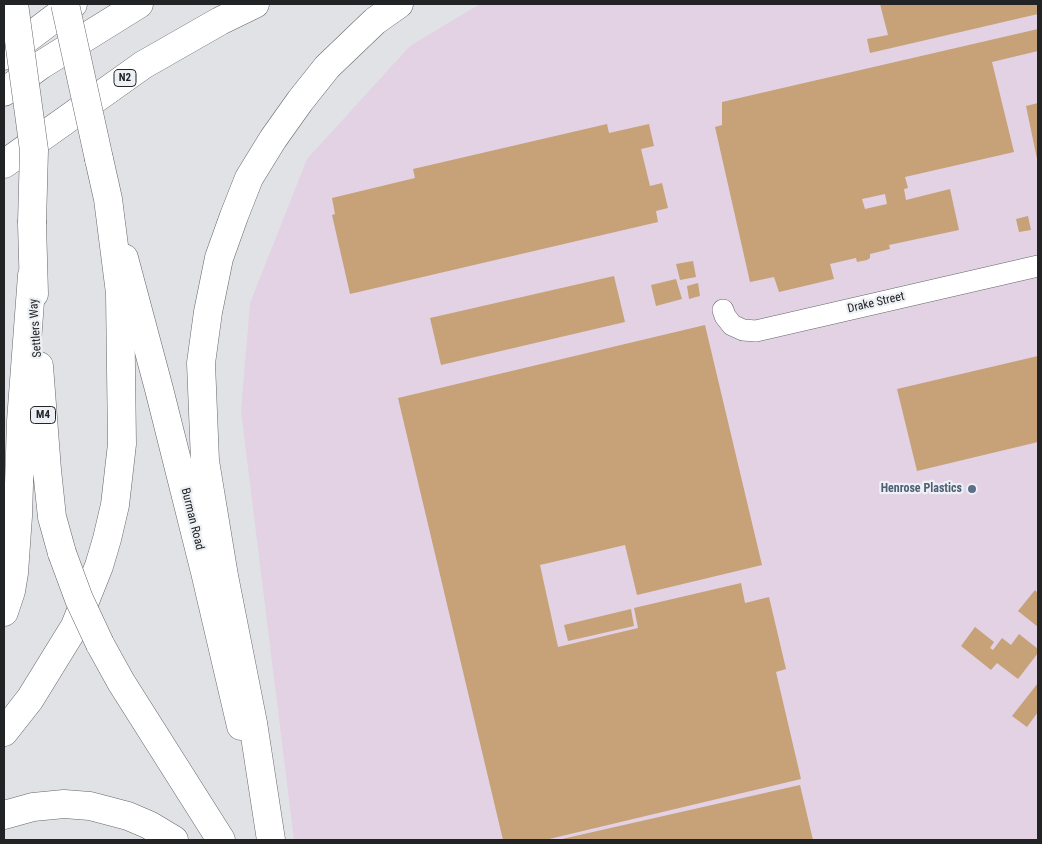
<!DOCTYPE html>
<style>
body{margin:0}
#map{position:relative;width:1042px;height:844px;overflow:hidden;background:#e0e2e6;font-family:"Roboto Condensed",sans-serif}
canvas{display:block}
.frame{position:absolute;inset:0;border:5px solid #222324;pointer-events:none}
</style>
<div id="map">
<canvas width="1042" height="844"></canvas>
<div class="frame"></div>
</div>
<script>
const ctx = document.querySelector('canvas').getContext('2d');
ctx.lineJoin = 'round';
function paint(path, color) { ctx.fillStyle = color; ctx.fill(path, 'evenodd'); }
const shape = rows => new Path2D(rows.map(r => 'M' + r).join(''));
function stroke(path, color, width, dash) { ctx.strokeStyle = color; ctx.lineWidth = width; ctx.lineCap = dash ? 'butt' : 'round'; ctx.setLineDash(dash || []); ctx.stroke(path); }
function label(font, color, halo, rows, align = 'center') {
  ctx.font = font + ' "Roboto Condensed",sans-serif'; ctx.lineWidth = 4.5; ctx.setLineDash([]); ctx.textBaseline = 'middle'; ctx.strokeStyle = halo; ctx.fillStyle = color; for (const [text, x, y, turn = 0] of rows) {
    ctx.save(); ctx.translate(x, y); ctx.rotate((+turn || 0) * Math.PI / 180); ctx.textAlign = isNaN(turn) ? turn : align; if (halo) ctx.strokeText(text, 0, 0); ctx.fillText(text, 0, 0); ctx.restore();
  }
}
const industrial = shape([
 [480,4,1038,4,1038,840,294,840,241,411,250,303,307,159,410,46]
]);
const building = shape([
 [880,4,1038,4,1038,14,870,53,867,39,888,35],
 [1038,29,1038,51,992,62,1014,152,905,177,908,188,904,189,906,200,950,189,959,230,889,245,890,249,870,254,870,258,867,260,857,262,856,258,830,264,834,279,779,292,774,277,750,282,715,127,722,125,722,102],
 [885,194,887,204,865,209,862,199],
 [1038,103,1038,158,1037,159,1026,106],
 [607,124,609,133,649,124,654,146,641,149,650,186,662,183,668,208,656,211,658,222,350,294,332,215,335,214,332,198,415,178,413,169],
 [1028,216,1031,230,1019,232,1016,219],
 [693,261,696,277,680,280,676,264],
 [614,276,625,322,441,365,430,318],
 [676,279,682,299,656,306,651,285],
 [698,283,700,296,689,299,687,286],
 [705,325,762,565,637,595,625,545,540,565,558,647,638,628,634,608,741,583,745,603,769,597,786,669,776,672,801,779,545,840,503,840,398,398],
 [1038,356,1038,442,917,471,897,389],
 [1035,590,1038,593,1038,627,1018,611],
 [631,609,634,626,568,641,564,625],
 [975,627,994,642,990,648,993,650,1002,638,1011,645,1019,634,1038,649,1038,653,1018,679,997,663,991,670,961,646],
 [1038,683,1038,712,1027,727,1012,716],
 [800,785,813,840,562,840,562,839]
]);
const minor = shape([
 [723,310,725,316,732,325,743,330,756,331,1038,266]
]);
const major = shape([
 [124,258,159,389,205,572,241,726]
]);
const highway = shape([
 [4,56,73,4],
 [4,92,41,65,139,4],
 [4,164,143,65,220,21,255,4],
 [32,223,34,294],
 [39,366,47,470,52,517,62,553],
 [4,612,11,591,14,573,18,516,21,421,32,275],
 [100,644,121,682,221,840],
 [4,732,30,699,75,626,99,566,107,539,115,505,122,444,120,293,108,199,99,159],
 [4,815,33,807,64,804,90,806,128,816,149,825,174,840],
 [271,840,253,723,224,576,205,461,201,363,208,312,219,258,234,216,249,178,273,139,300,101,327,67,375,21,399,4]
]);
const highwayBridge = shape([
 [14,4,34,150,32,223],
 [65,4,99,159],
 [62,553,79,599,100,644]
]);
const markers = [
 [972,489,5,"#5c6f8a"]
];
const shields = [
 [125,78,22],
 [43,415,25]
];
const shieldNames = [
 ["N2",125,78],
 ["M4",43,415]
];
const streetNames = [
 ["Drake Street",876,303,-13],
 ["Settlers Way",36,328,-94],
 ["Burman Road",192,519,76]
];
const serviceNames = [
 ["Henrose Plastics",962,489]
];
paint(industrial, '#e2d2e4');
paint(building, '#c7a177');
stroke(minor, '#646669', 22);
stroke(major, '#646669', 29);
stroke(highway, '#646669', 29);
stroke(minor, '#fff', 21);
stroke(major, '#fff', 28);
stroke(highway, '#fff', 28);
stroke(highwayBridge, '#646669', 29, []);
stroke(highwayBridge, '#fff', 28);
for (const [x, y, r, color] of markers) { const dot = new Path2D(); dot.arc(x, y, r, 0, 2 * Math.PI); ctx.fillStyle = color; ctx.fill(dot); stroke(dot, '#edf0f4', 2); }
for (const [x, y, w] of shields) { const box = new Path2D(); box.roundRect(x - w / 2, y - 8.5, w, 17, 4); ctx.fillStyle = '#edf0f4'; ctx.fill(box); stroke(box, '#222324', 1); }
label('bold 11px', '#222324', null, shieldNames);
label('12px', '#222324', '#edf0f4', streetNames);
label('bold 12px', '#4e5e75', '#edf0f4', serviceNames, 'right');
</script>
